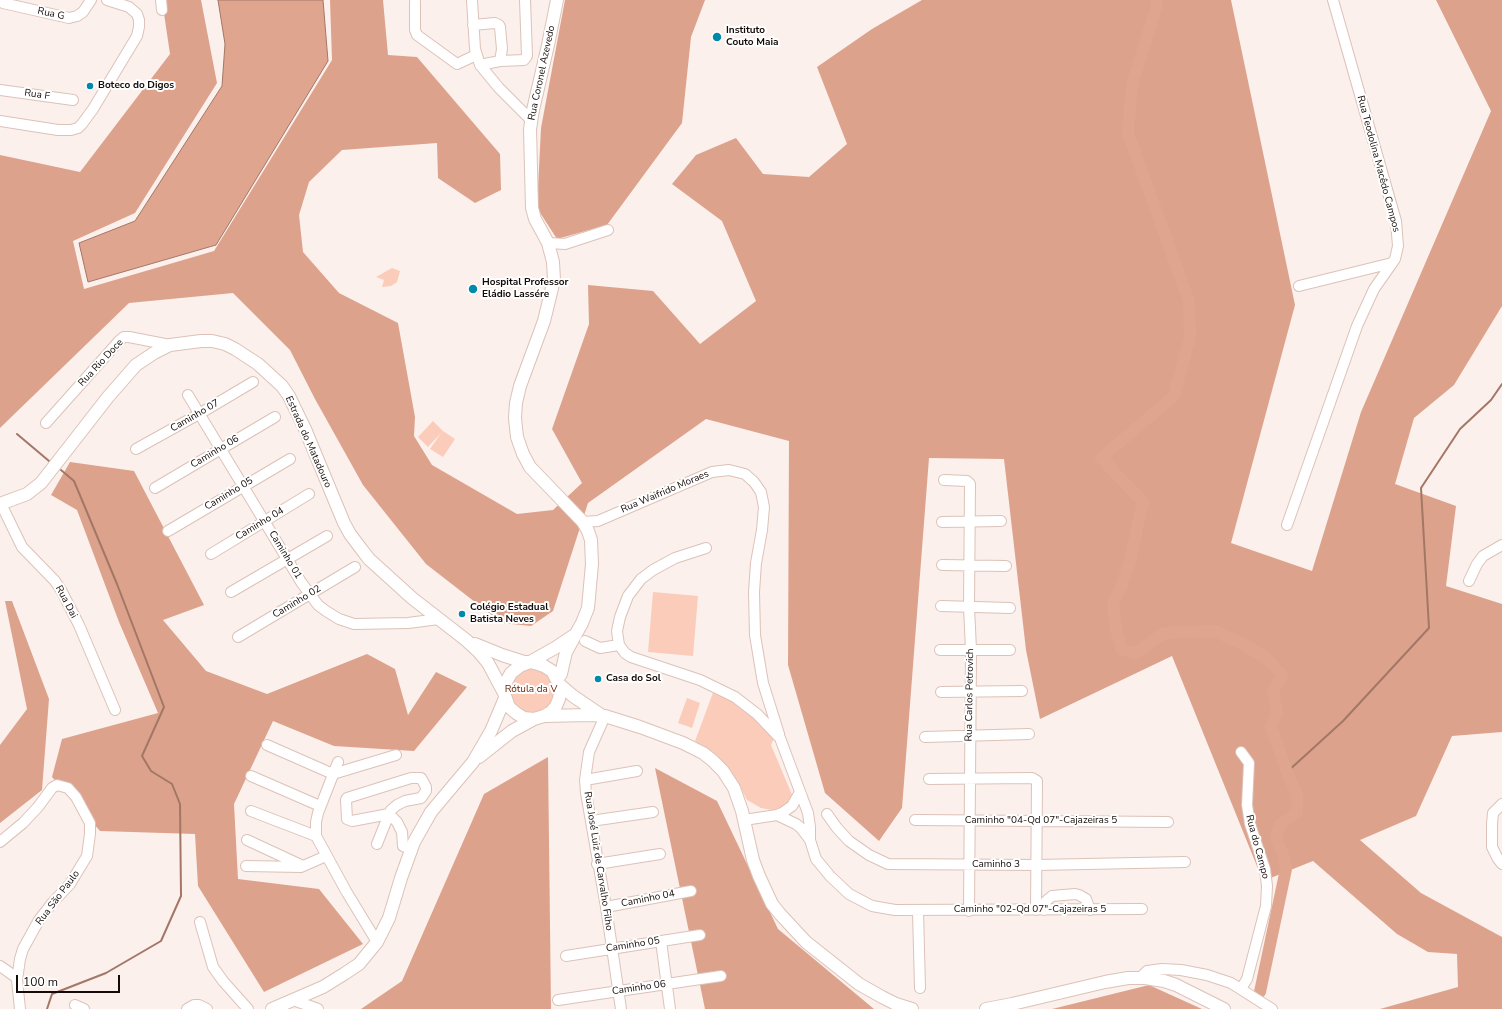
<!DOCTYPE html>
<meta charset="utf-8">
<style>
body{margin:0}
#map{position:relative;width:1502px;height:1009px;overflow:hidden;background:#fbf0ec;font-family:"Nunito Sans",sans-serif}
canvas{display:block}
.scale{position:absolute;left:16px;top:975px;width:104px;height:18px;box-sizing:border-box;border:2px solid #140b08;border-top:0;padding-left:5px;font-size:12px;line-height:14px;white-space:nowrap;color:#140b08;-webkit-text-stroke:3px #fff;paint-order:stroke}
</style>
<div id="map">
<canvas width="1502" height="1009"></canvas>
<div class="scale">100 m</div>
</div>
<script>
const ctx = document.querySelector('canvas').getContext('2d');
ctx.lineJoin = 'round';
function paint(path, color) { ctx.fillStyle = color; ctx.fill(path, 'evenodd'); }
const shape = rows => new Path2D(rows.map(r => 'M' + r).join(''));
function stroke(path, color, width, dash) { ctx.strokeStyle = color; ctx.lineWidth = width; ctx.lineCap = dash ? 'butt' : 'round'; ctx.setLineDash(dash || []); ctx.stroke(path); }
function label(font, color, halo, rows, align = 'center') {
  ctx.font = font + ' "Nunito Sans",sans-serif'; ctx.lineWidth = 4; ctx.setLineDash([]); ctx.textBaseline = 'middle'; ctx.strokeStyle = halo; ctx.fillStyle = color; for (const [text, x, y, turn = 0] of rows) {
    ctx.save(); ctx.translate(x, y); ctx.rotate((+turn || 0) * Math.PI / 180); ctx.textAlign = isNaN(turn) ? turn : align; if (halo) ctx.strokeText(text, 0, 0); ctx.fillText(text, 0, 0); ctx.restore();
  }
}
const green = shape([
 [392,268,400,271,397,282,391,286,382,287,384,280,376,277],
 [433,421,443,431,455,439,443,457,430,449,441,433,428,447,418,437],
 [653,592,698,596,693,656,648,652],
 [530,666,547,672,555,690,553,699,548,707,540,712,530,713,521,711,514,706,509,698,509,680],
 [714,690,757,718,774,738,771,745,793,797,786,805,777,811,761,808,747,800,736,779,728,770,713,754,695,741],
 [687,698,700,703,692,728,678,723]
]);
const forest = shape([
 [162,0,201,0,217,83,135,213,73,241,84,289,214,251,332,60,330,0,383,0,388,55,417,57,500,154,501,190,475,203,438,178,437,143,342,150,309,182,299,215,303,252,339,293,398,323,415,417,414,436,432,465,517,514,553,510,582,483,552,429,589,324,588,285,653,291,700,344,756,301,722,221,672,184,696,155,736,138,763,174,809,177,847,144,817,67,872,29,922,0,1231,0,1295,305,1231,543,1312,571,1361,412,1491,111,1436,0,1502,0,1502,306,1454,385,1414,418,1395,484,1456,506,1446,586,1502,604,1502,732,1452,736,1416,816,1360,840,1421,893,1502,937,1502,1009,1380,1009,1458,987,1457,954,1428,952,1397,934,1313,861,1263,881,1172,656,1040,719,1026,650,1004,459,929,458,902,808,879,841,825,793,788,665,789,441,706,419,588,503,553,611,531,626,502,623,426,564,363,485,315,399,290,350,233,293,129,303,0,428,0,155,80,172,170,54],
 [565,0,705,0,691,37,682,123,607,225,557,239,537,208,541,128],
 [70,462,134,471,204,605,163,620,206,671,267,694,367,654,395,669,408,715,436,672,467,687,414,751,334,746,273,721,234,804,238,879,319,889,363,944,264,992,198,886,195,834,100,831,52,777,62,739,158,713,119,622,77,510,51,495],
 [5,601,12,601,49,699,42,790,0,823,0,745,27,709],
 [548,757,551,1009,361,1009,402,981,484,794],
 [655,768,717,801,778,929,874,1009,705,1009],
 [1149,985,1202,1009,1052,1009]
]);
const water = shape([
 [218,0,323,0,328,61,216,245,88,282,79,243,135,221,222,86,225,44,218,0]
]);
const stream = shape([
 [17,434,49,461],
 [1287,772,1343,721,1429,628,1421,488,1460,429,1491,400,1502,384],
 [47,1009,52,994,106,973,161,941,181,896,180,804,172,784,151,771,142,756,164,707,117,584,74,481,61,470]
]);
const river = shape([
 [1156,0,1157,5,1132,85,1128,133,1189,301,1190,337,1174,396,1101,458,1143,502,1130,561,1120,590,1113,602,1116,629,1122,650,1136,653,1164,633,1215,631,1243,644,1266,658,1282,675,1273,691,1277,713,1271,727,1287,772,1297,794,1297,812,1280,825,1276,838,1283,854,1286,869,1260,992]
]);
const minor = shape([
 [161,0,162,10],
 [472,0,475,49,480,65,499,88,531,120],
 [415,2,415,30,417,35,457,64,476,55],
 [3,3,69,18,77,16,83,12,91,0],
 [473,25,495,23,499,25,500,27,502,49,500,61,480,65],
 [500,61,524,60,527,56,525,0],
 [0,90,73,100],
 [0,121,58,130,71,130,78,128,82,124,93,109,137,36,139,27,139,20,137,14,129,7,107,0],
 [548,243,565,244,608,230],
 [1299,286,1392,263],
 [188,395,301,582,318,605,326,611,339,619,354,624,408,623,439,619],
 [46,423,119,341,124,337,129,337,170,345],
 [136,449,199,414,253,382],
 [944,480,967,481,970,484,969,607,971,650,969,911],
 [155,488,275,417],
 [1,504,22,547,55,581,61,590,79,625,115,710],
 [583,522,598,521,712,472,729,470,745,474,754,482,761,492,764,507,762,530,756,563,754,592,755,635,763,683,779,734],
 [942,522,1001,521],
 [1287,525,1357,326,1374,289,1395,259,1398,246,1396,221,1333,0],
 [168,531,290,459],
 [706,548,675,558,653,570,641,579,628,596,620,617,617,631,619,645,625,653,631,657,700,680,735,697,757,714,780,738,808,813,810,827,810,840,816,859,830,876,849,894,872,906,895,910,1142,909],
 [211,554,309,494],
 [942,565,1006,566],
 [1469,581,1477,564,1483,556,1502,545],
 [231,592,327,536],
 [941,606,1010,608],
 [238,637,355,567],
 [585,641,600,648,619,645],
 [940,650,1010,650],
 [941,692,1022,691],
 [605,716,589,752,585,780,586,793,606,907,621,1009],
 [925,737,1029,734],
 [267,745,333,774,396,755],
 [1241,752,1249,763,1247,805,1250,824,1265,869,1267,886,1266,906,1247,979,1241,989],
 [338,762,318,813,316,822,316,836,346,891,377,942],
 [251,776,320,806],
 [929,779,1032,778,1037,781,1036,910],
 [585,780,637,771],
 [1502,804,1493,813,1492,824,1492,847,1498,859,1502,864],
 [251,811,316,836],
 [827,814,837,828,849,841,869,855,888,864,1037,865,1185,862],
 [777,815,796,824,801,828,810,840],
 [744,820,777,815,782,813,792,806,800,792],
 [915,820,1168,822],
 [591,821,653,812],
 [247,840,303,866],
 [0,842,23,823,38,807,52,788,57,785,68,788,76,797,90,823,90,834,87,856,70,884,53,902,39,920,23,949,20,959,17,980,20,1009],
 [377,844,389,814,391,810,397,805,405,801,421,798,426,791,426,787,421,778,411,778,347,798,346,800,347,819,352,821,389,814,397,822,402,832,403,846,412,850],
 [597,864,660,854],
 [246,866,301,867,326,856],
 [606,907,691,891],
 [1044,910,1046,901,1052,896,1075,894,1079,895,1086,899,1090,910],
 [918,911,920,988],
 [200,922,213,967,223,981,248,1009],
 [661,941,670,1009],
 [566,956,700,935],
 [0,966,17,978],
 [1140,978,1147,971,1162,969,1181,970,1207,975,1231,983,1272,1009],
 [293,1000,318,1009],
 [558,1000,721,976],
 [75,1005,84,1009],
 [187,1009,194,1005,199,1005,207,1009]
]);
const major = shape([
 [557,0,548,45,533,110,530,129,532,208,535,219,548,243,553,262,554,280,544,321,520,386,516,403,515,418,517,437,523,454,530,467,583,522,588,531,591,540,592,564,588,608,582,623,566,652,561,674,557,679],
 [0,504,27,494,41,483,108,397,136,365,154,353,170,345,201,341,212,341,225,344,235,349,258,364,282,386,289,396,305,429,344,523,350,534,359,546,369,559,412,598,466,640,478,651,488,663,504,693],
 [475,644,502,655,524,662,530,662,538,664,544,666,552,671,559,684,560,692,559,699,556,706,551,712,544,716,534,719,524,718,516,713,509,707,504,693,506,682,511,673,520,666,530,662,555,648,573,636],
 [559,684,573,696,601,715],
 [544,716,590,715,605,716,640,727,683,743,703,753,712,760,723,771,734,788,742,811,753,860,759,876,772,904,780,914,806,942,859,984,882,997,896,1004,912,1009],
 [479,757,512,731,534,719],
 [272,1009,323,987,344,974,359,964,377,942,389,918,401,878,414,842,431,812,473,762,491,731,505,698],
 [986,1009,1012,1004,1105,982,1128,978,1145,978,1164,981,1176,985,1224,1009]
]);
const markers = [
 [717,37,5,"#008aaa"],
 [90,86,4,"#008aaa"],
 [473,289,5,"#008aaa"],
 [462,614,4,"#008aaa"],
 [598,679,4,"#008aaa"]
];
const streetNames = [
 ["Rua G",51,14,12],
 ["Rua Coronel Azevedo",542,73,-78],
 ["Rua F",37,95,8],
 ["Rua Teodolina Macêdo Campos",1378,164,75],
 ["Rua Rio Doce",101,363,-47],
 ["Caminho 07",195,416,-30],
 ["Estrada do Matadouro",308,442,66],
 ["Caminho 06",215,452,-31],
 ["Rua Waifrido Moraes",665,492,-23],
 ["Caminho 05",229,494,-31],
 ["Caminho 04",260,524,-31],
 ["Caminho 01",285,555,59],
 ["Rua Dai",66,602,62],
 ["Caminho 02",297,602,-31],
 ["Rua Carlos Petrovich",970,695,-89],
 ["Caminho \"04-Qd 07\"-Cajazeiras 5",1041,821],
 ["Rua do Campo",1257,847,75],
 ["Rua José Luiz de Carvalho Filho",598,861,81],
 ["Caminho 3",996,865],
 ["Rua São Paulo",58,898,-53],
 ["Caminho 04",648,899,-11],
 ["Caminho \"02-Qd 07\"-Cajazeiras 5",1030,910],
 ["Caminho 05",633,945,-9],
 ["Caminho 06",639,988,-8]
];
const poiNames = [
 ["Instituto",726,31],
 ["Couto Maia",726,43],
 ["Boteco do Digos",98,86],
 ["Hospital Professor",482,283],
 ["Eládio Lassére",482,295],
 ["Colégio Estadual",470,608],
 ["Batista Neves",470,620],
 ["Casa do Sol",606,679]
];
const parkNames = [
 ["Rótula da V",531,690]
];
paint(green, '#fcccba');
paint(forest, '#dda28c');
paint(water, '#e0a58f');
stroke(water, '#a37766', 1);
stroke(stream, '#a37766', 2);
stroke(river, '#e0a58f', 12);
stroke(minor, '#dcc2b8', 12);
stroke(major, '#dcc2b8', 14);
stroke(minor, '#fff', 10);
stroke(major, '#fff', 12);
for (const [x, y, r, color] of markers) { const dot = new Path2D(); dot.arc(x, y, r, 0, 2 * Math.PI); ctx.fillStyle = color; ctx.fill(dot); stroke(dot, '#fff', 1.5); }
label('10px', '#140b08', '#fff', streetNames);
label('bold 10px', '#140b08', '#fff', poiNames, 'left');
label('10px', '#641f00', '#fff', parkNames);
</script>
